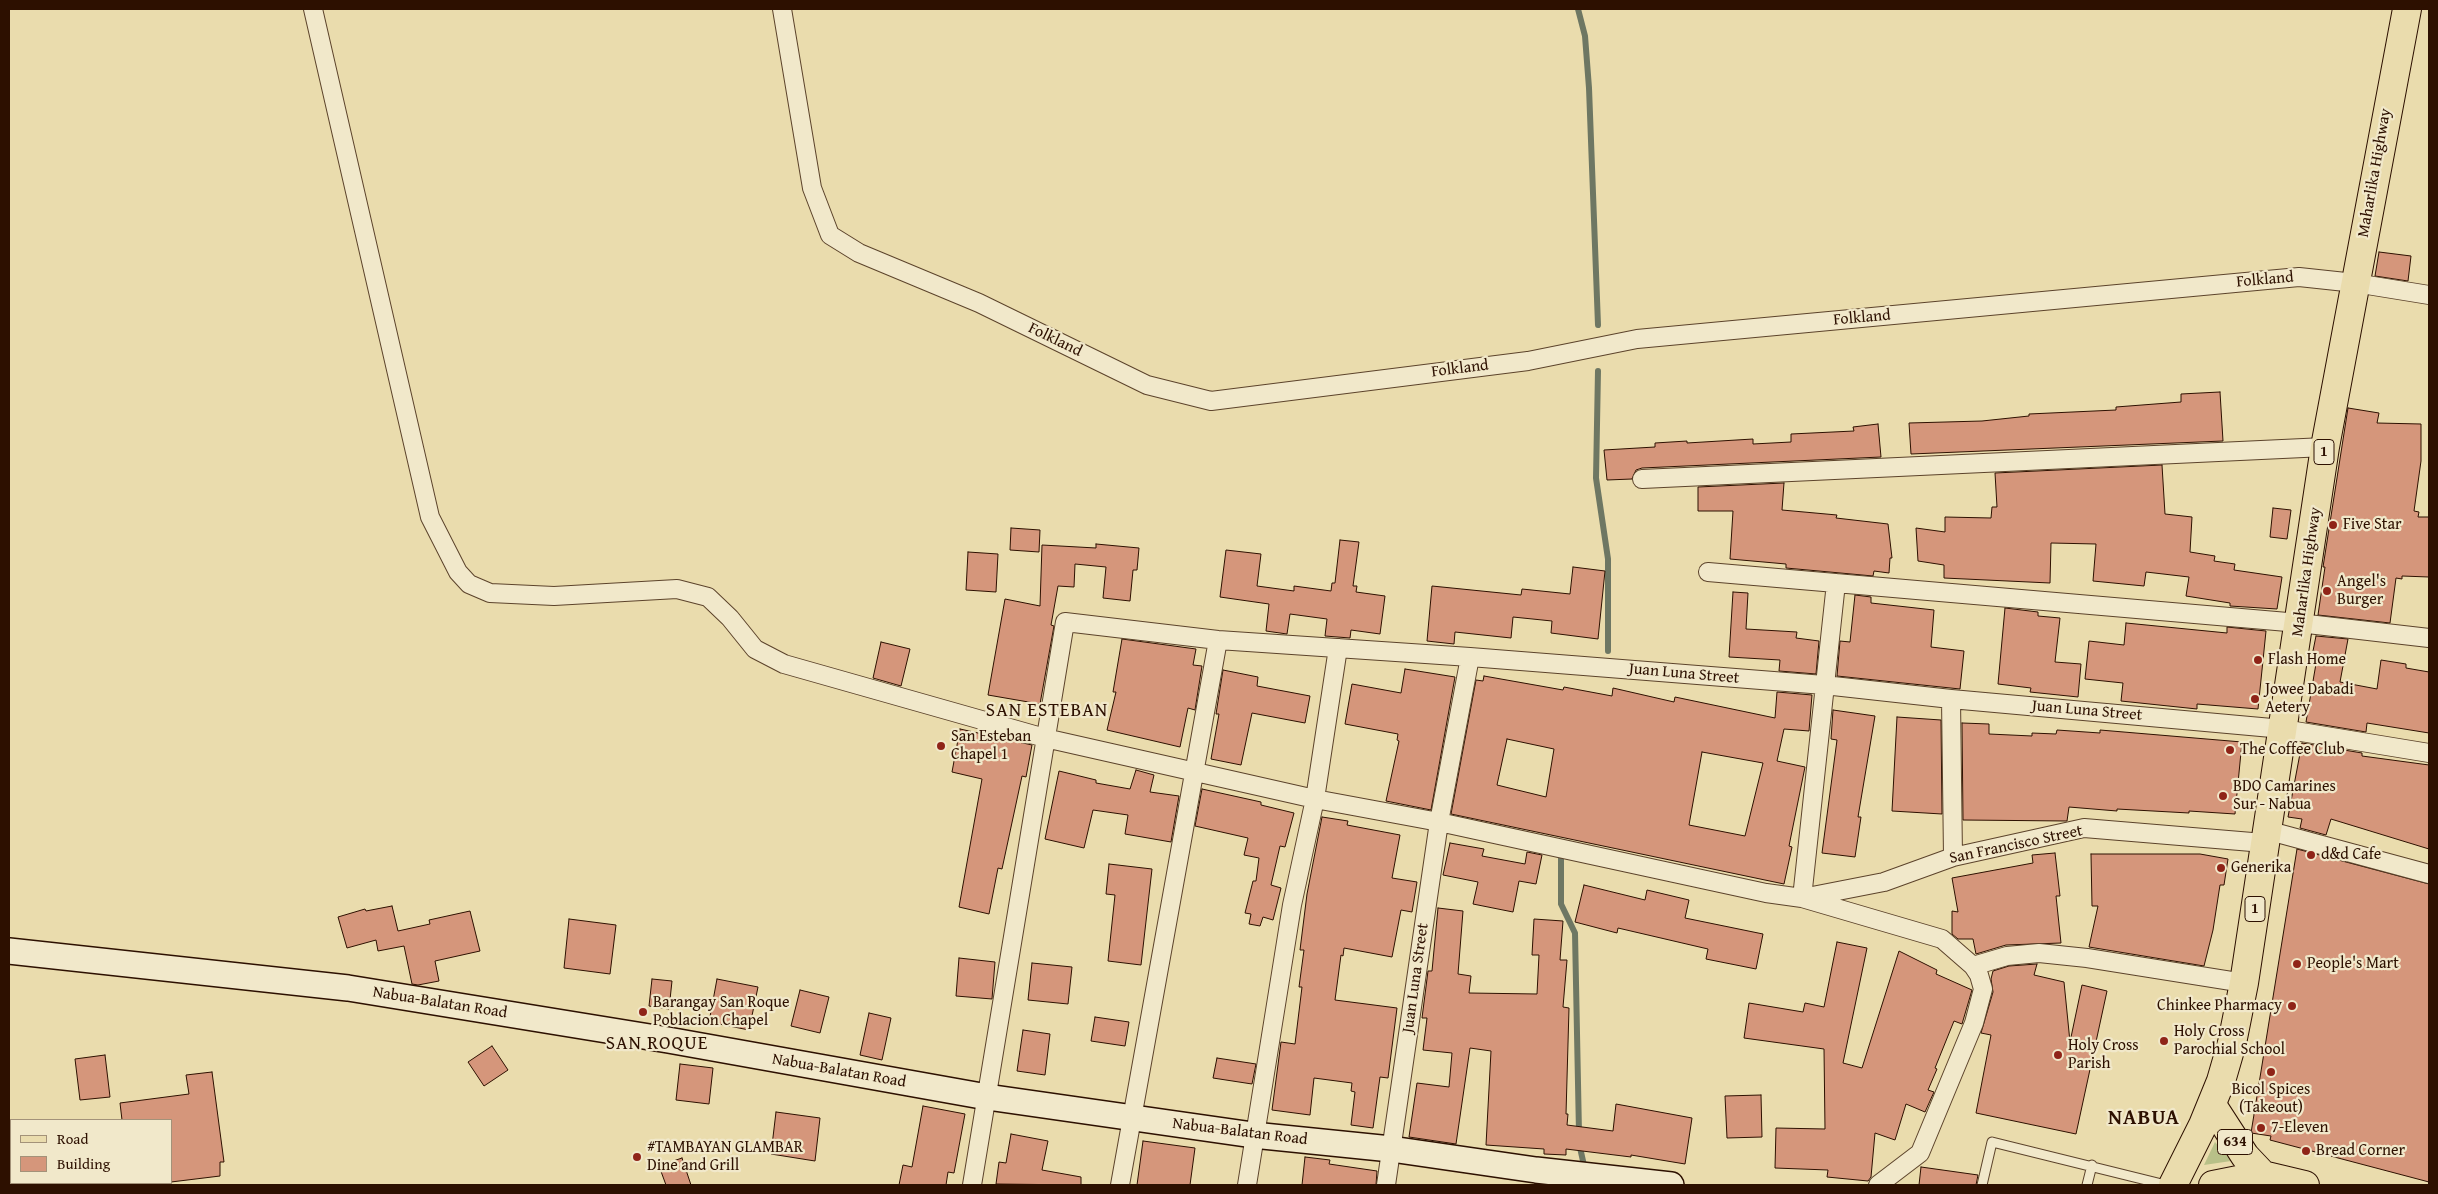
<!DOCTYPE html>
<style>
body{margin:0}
#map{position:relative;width:2438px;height:1194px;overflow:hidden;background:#eadcad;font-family:"Gentium Book Plus",serif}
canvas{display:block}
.frame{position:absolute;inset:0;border:10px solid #2d1000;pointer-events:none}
.legend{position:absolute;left:10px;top:1119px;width:162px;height:65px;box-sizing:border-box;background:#f1e8ca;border:1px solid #a39279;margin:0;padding:6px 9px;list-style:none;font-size:15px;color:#2d1000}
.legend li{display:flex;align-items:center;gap:10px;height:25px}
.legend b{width:25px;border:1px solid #a39279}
</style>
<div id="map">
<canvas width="2438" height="1194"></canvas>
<div class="frame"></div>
<ul class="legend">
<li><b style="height:6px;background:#eadcad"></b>Road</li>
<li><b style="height:14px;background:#d5967b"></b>Building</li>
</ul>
</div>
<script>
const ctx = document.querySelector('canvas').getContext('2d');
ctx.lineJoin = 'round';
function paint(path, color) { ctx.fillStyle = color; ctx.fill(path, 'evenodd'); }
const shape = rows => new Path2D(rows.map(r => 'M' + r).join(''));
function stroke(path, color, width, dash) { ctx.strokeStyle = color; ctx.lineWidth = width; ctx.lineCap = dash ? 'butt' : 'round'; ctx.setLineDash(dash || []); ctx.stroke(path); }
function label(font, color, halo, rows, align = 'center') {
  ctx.font = font + ' "Gentium Book Plus",serif'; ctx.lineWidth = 4.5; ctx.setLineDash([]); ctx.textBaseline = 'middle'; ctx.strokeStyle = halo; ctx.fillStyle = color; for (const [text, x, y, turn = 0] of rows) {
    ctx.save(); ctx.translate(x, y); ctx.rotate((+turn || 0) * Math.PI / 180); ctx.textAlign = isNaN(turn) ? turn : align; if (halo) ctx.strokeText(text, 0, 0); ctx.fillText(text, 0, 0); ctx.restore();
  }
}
const green = shape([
 [2215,1142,2231,1161,2204,1165]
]);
const stream = shape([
 [1578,9,1585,36,1589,88,1598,325],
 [1598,371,1596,478,1608,559,1608,651],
 [1561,858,1561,904,1575,933,1579,1133],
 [1579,1143,1585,1170]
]);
const building = shape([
 [2379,252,2411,256,2408,281,2375,276,2379,252],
 [2220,392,2223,441,1911,454,1909,423,1982,421,2029,416,2029,414,2116,410,2116,407,2181,402,2181,394,2220,392],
 [2348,408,2379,413,2377,423,2421,424,2421,461,2414,511,2419,512,2418,517,2429,517,2429,577,2402,576,2402,579,2396,578,2390,623,2318,615,2325,567,2323,567,2348,408],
 [1878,424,1881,457,1642,468,1636,470,1632,479,1607,480,1604,450,1655,447,1655,443,1687,441,1687,443,1753,439,1753,444,1791,442,1791,434,1854,431,1853,427,1878,424],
 [2162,465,2165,514,2192,517,2190,552,2215,556,2214,561,2235,564,2234,570,2282,577,2277,609,2230,606,2230,603,2186,596,2189,577,2146,572,2144,586,2093,581,2096,544,2051,543,2050,583,1944,578,1944,565,1918,561,1916,528,1945,532,1945,517,1991,518,1992,507,1997,507,1995,473,2162,465],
 [1784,483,1782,510,1837,515,1836,518,1888,524,1892,558,1890,558,1889,573,1874,571,1873,576,1786,568,1786,564,1730,559,1733,511,1698,511,1698,487,1784,483],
 [2273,508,2291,510,2287,539,2270,537,2273,508],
 [1011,528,1040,530,1039,552,1010,550,1011,528],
 [1340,540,1359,542,1353,586,1357,586,1356,592,1385,596,1380,634,1351,630,1350,638,1325,636,1327,619,1290,614,1287,634,1266,631,1269,604,1220,597,1226,550,1261,554,1257,586,1294,591,1294,586,1331,591,1332,583,1335,583,1340,540],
 [1096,544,1139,548,1137,570,1133,570,1130,601,1103,598,1106,567,1075,564,1074,587,1058,586,1051,625,1054,626,1040,704,988,695,1005,599,1040,606,1042,545,1096,548,1096,544],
 [968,552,998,554,996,592,966,590,968,552],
 [1573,567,1605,571,1598,639,1551,633,1552,621,1513,617,1511,638,1455,632,1454,644,1427,641,1432,586,1521,595,1522,589,1570,594,1573,567],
 [1733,592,1748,593,1746,629,1797,632,1796,638,1819,641,1816,674,1779,671,1780,660,1729,657,1733,592],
 [1855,595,1871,597,1871,603,1934,610,1931,647,1964,651,1960,689,1837,676,1840,641,1850,642,1855,595],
 [2005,608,2038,612,2038,616,2060,618,2055,662,2081,664,2078,697,2030,692,2031,688,1998,684,2005,608],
 [2126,623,2227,633,2227,627,2266,631,2258,709,2197,704,2197,709,2121,701,2123,683,2085,679,2089,641,2124,645,2126,623],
 [2316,636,2348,639,2340,682,2377,689,2381,660,2406,664,2406,668,2429,672,2429,733,2367,723,2366,732,2306,722,2318,652,2313,651,2316,636],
 [1122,639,1196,649,1193,665,1202,666,1195,710,1188,708,1180,747,1107,730,1116,692,1113,692,1122,639],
 [881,642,910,649,901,686,873,678,881,642],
 [1405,669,1455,677,1431,810,1386,801,1399,741,1397,740,1398,734,1345,724,1352,684,1401,693,1405,669],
 [1223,670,1258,677,1257,686,1310,696,1305,723,1252,713,1241,765,1211,759,1219,714,1216,714,1223,670],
 [1484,676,1563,690,1564,687,1612,696,1613,688,1674,702,1675,697,1775,718,1777,692,1812,695,1809,731,1784,729,1777,761,1805,767,1789,846,1792,847,1784,884,1451,814,1476,680,1483,681,1484,676],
 [1507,739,1554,749,1546,797,1497,785,1507,739],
 [1702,752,1763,763,1745,836,1689,825,1702,752],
 [1833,710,1875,716,1858,817,1861,817,1855,857,1822,853,1837,740,1831,739,1833,710],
 [1897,717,1941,720,1942,814,1892,811,1897,717],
 [1962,723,1989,724,1989,734,2032,736,2032,733,2056,734,2057,730,2100,733,2100,730,2242,742,2235,814,2189,811,2189,813,2117,809,2117,811,2069,807,2067,821,1963,820,1962,723],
 [960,729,1032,745,1026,777,1022,776,1002,869,998,868,989,914,959,907,982,779,952,772,960,729],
 [2302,743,2362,753,2362,756,2429,765,2429,849,2331,819,2326,835,2300,828,2302,819,2288,817,2302,743],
 [1136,770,1154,775,1150,792,1179,796,1171,842,1125,834,1128,815,1093,810,1084,848,1045,839,1059,771,1096,780,1096,783,1130,789,1136,770],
 [1202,789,1261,802,1261,805,1294,813,1285,847,1280,846,1271,885,1281,888,1273,920,1263,917,1260,926,1249,924,1251,914,1245,913,1253,881,1256,881,1259,858,1244,855,1248,838,1195,826,1202,789],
 [1322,817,1348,821,1347,825,1400,835,1392,878,1417,882,1412,912,1401,910,1392,957,1344,948,1343,956,1341,955,1335,1000,1397,1008,1388,1078,1380,1077,1373,1128,1351,1125,1355,1092,1351,1091,1352,1083,1314,1078,1310,1115,1272,1110,1281,1042,1295,1044,1302,987,1299,987,1304,950,1300,950,1307,894,1322,817],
 [1450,843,1484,849,1482,856,1525,864,1527,852,1542,855,1536,884,1519,881,1513,912,1473,904,1478,882,1443,875,1450,843],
 [2297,849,2429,884,2429,1182,2270,1140,2271,1136,2251,1133,2297,849],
 [2055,853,2060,896,2056,896,2061,943,2006,945,1976,954,1973,939,1958,939,1952,934,1952,911,1958,912,1952,878,2033,863,2032,855,2055,853],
 [2091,854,2200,854,2228,859,2224,885,2220,885,2213,930,2204,966,2089,947,2098,906,2092,906,2091,854],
 [1109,864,1152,869,1141,965,1108,961,1115,895,1106,894,1109,864],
 [1584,885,1645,900,1647,890,1689,900,1685,918,1763,934,1756,969,1706,959,1708,949,1618,928,1617,933,1575,922,1584,885],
 [392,906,398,931,430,924,429,920,470,911,480,951,435,961,439,981,418,985,412,984,404,946,378,951,376,940,347,948,338,917,365,909,366,911,392,906],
 [1438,908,1463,911,1458,974,1471,976,1469,993,1537,994,1539,955,1532,955,1534,919,1563,921,1560,960,1567,960,1563,1007,1569,1008,1566,1114,1568,1114,1567,1125,1613,1131,1616,1104,1692,1118,1685,1164,1631,1155,1631,1157,1566,1149,1566,1155,1544,1154,1544,1149,1486,1145,1491,1051,1470,1048,1456,1144,1409,1137,1417,1083,1449,1087,1452,1053,1423,1050,1427,1018,1422,1018,1428,971,1432,971,1438,908],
 [569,919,616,925,610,974,564,968,569,919],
 [1837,942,1867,948,1843,1063,1862,1068,1899,951,1937,970,1936,974,1972,990,1962,1024,1954,1021,1935,1068,1937,1069,1928,1090,1934,1092,1925,1112,1906,1104,1895,1140,1875,1133,1871,1177,1868,1181,1827,1177,1828,1170,1775,1168,1776,1128,1825,1129,1824,1049,1744,1038,1749,1003,1803,1012,1805,1003,1824,1007,1837,942],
 [959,958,995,962,992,999,956,996,959,958],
 [1032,963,1072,967,1068,1004,1028,1000,1032,963],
 [2037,964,2034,975,2064,982,2070,1042,2082,985,2107,991,2076,1134,1976,1113,1991,1035,1981,1033,1993,992,1991,979,1993,971,2009,966,2037,964],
 [652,979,672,981,669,1009,649,1006,652,979],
 [717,979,758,987,749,1030,709,1022,717,979],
 [800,990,829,997,820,1033,791,1026,800,990],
 [869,1013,891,1018,882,1060,860,1055,869,1013],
 [1095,1017,1129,1022,1125,1046,1091,1041,1095,1017],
 [1023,1030,1050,1034,1045,1075,1017,1071,1023,1030],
 [492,1046,508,1070,484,1086,468,1062,492,1046],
 [105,1055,110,1097,80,1100,75,1059,105,1055],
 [1217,1058,1256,1064,1252,1084,1213,1078,1217,1058],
 [680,1064,713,1068,709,1104,676,1100,680,1064],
 [212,1072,224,1162,220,1162,220,1176,171,1182,171,1120,122,1120,120,1103,189,1094,186,1075,212,1072],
 [1761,1095,1762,1137,1727,1138,1725,1096,1761,1095],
 [923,1106,965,1114,954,1173,948,1172,946,1185,899,1185,903,1165,912,1167,923,1106],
 [776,1112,820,1118,815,1161,771,1154,776,1112],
 [1011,1134,1048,1141,1042,1170,1081,1177,1081,1185,996,1184,999,1162,1006,1163,1011,1134],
 [1143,1141,1195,1148,1190,1185,1137,1185,1143,1141],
 [1305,1157,1330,1160,1329,1164,1377,1171,1376,1185,1302,1185,1305,1157],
 [682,1158,691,1185,666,1185,659,1166,682,1158],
 [1921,1167,1978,1175,1976,1185,1919,1185,1921,1167]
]);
const service = shape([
 [1982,1185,1992,1142,2166,1185],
 [2087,1185,2092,1165]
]);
const minor = shape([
 [313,9,430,517,458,572,469,584,490,593,554,596,677,589,708,597,730,618,755,649,784,664,1045,738,1315,799,1439,822,1766,893,1802,898,1942,939,1973,966,2007,956,2039,953,2087,958,2244,983],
 [782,9,812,188,830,235,859,253,979,303,1147,385,1211,401,1528,361,1637,339,2299,277,2355,283,2429,295],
 [1642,479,2325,447],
 [1708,572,2299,623,2429,638],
 [1836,583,1802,898,1884,882,1953,857,2084,828,2264,843],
 [1951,699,1953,857],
 [2266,830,2429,874],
 [972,1185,1065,622,1218,640,1470,657,1824,685,1951,699,2283,729,2429,753],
 [1120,1185,1218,640],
 [1247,1185,1292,905,1315,799,1338,648],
 [1386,1185,1439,822,1470,657],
 [1878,1185,1920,1153,1974,1023,1983,989,1979,975,1973,966]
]);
const secondary = shape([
 [9,951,348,988,668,1040,987,1097,1253,1135,1391,1149,1536,1170,1671,1185]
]);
const primary = shape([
 [2212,1105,2245,1156,2263,1175],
 [2213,1185,2263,1175,2305,1185]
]);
const trunk = shape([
 [2173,1185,2203,1125,2221,1081,2232,1043,2244,983,2325,447,2407,9]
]);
const markers = [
 [2333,525,5,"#8f2418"],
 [2327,591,5,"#8f2418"],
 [2258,660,5,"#8f2418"],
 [2255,699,5,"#8f2418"],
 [941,746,5,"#8f2418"],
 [2230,750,5,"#8f2418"],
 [2223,796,5,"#8f2418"],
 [2311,855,5,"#8f2418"],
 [2221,868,5,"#8f2418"],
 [2297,964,5,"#8f2418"],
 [2292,1006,5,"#8f2418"],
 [643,1012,5,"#8f2418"],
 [2164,1041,5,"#8f2418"],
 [2058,1055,5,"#8f2418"],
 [2271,1072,5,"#8f2418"],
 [2261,1128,5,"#8f2418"],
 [2306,1151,5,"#8f2418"],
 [637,1157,5,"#8f2418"]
];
const shields = [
 [2324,452,20],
 [2255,909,20],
 [2235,1142,35]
];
const shieldNames = [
 ["1",2324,452],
 ["1",2255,909],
 ["634",2235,1142]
];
const streetNames = [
 ["Maharlika Highway",2375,173,-80],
 ["Folkland",2265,280,-5],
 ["Folkland",1862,318,-5],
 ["Folkland",1055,340,26],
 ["Folkland",1460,369,-7],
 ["Maharlika Highway",2307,572,-82],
 ["Juan Luna Street",1684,674,5],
 ["Juan Luna Street",2087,711,5],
 ["San Francisco Street",2016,845,-12],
 ["Juan Luna Street",1416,978,-82],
 ["Nabua-Balatan Road",440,1003,9],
 ["Nabua-Balatan Road",839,1071,10],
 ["Nabua-Balatan Road",1240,1132,7]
];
const poiNames = [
 ["Five Star",2343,525],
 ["Angel's",2337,582],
 ["Burger",2337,600],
 ["Flash Home",2268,660],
 ["Jowee Dabadi",2265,690],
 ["Aetery",2265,708],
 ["San Esteban",951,737],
 ["Chapel 1",951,755],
 ["The Coffee Club",2240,750],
 ["BDO Camarines",2233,787],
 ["Sur - Nabua",2233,805],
 ["d&d Cafe",2321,855],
 ["Generika",2231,868],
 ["People's Mart",2307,964],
 ["Barangay San Roque",653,1003],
 ["Poblacion Chapel",653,1021],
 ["Chinkee Pharmacy",2282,1006,"right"],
 ["Holy Cross",2174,1032],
 ["Parochial School",2174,1050],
 ["Holy Cross",2068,1046],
 ["Parish",2068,1064],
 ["Bicol Spices",2271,1090,"center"],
 ["(Takeout)",2271,1108,"center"],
 ["7-Eleven",2271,1128],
 ["#TAMBAYAN GLAMBAR",647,1148],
 ["Dine and Grill",647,1166],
 ["Bread Corner",2316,1151]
];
const quarterNames = [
 ["SAN ESTEBAN",1047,711],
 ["SAN ROQUE",657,1044]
];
const districtNames = [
 ["NABUA",2144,1119]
];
paint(green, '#b8c088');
stroke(stream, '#6e7763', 6);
paint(building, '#d5967b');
stroke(building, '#2d1000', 1);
stroke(service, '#5c432b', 11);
stroke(minor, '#5c432b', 20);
stroke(secondary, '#2d1000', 28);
stroke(primary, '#2d1000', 30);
stroke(trunk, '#2d1000', 30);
stroke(service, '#f1e8ca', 9);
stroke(minor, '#f1e8ca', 18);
stroke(secondary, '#f1e8ca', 25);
stroke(primary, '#eadcad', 28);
stroke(trunk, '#eadcad', 28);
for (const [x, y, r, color] of markers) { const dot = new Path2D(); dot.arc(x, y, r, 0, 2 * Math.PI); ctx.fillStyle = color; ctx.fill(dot); stroke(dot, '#f1e8ca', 2); }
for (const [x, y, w] of shields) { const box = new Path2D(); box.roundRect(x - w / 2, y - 12.5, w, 25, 4); ctx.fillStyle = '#f1e8ca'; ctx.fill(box); stroke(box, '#2d1000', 1); }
label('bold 15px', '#2d1000', null, shieldNames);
label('16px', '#2d1000', '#f1e8ca', streetNames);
label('16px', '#2d1000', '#f1e8ca', poiNames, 'left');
ctx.letterSpacing = '1px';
label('19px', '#2d1000', '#f1e8ca', quarterNames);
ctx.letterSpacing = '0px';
ctx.letterSpacing = '1px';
label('bold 21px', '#2d1000', '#f1e8ca', districtNames);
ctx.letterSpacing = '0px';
</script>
